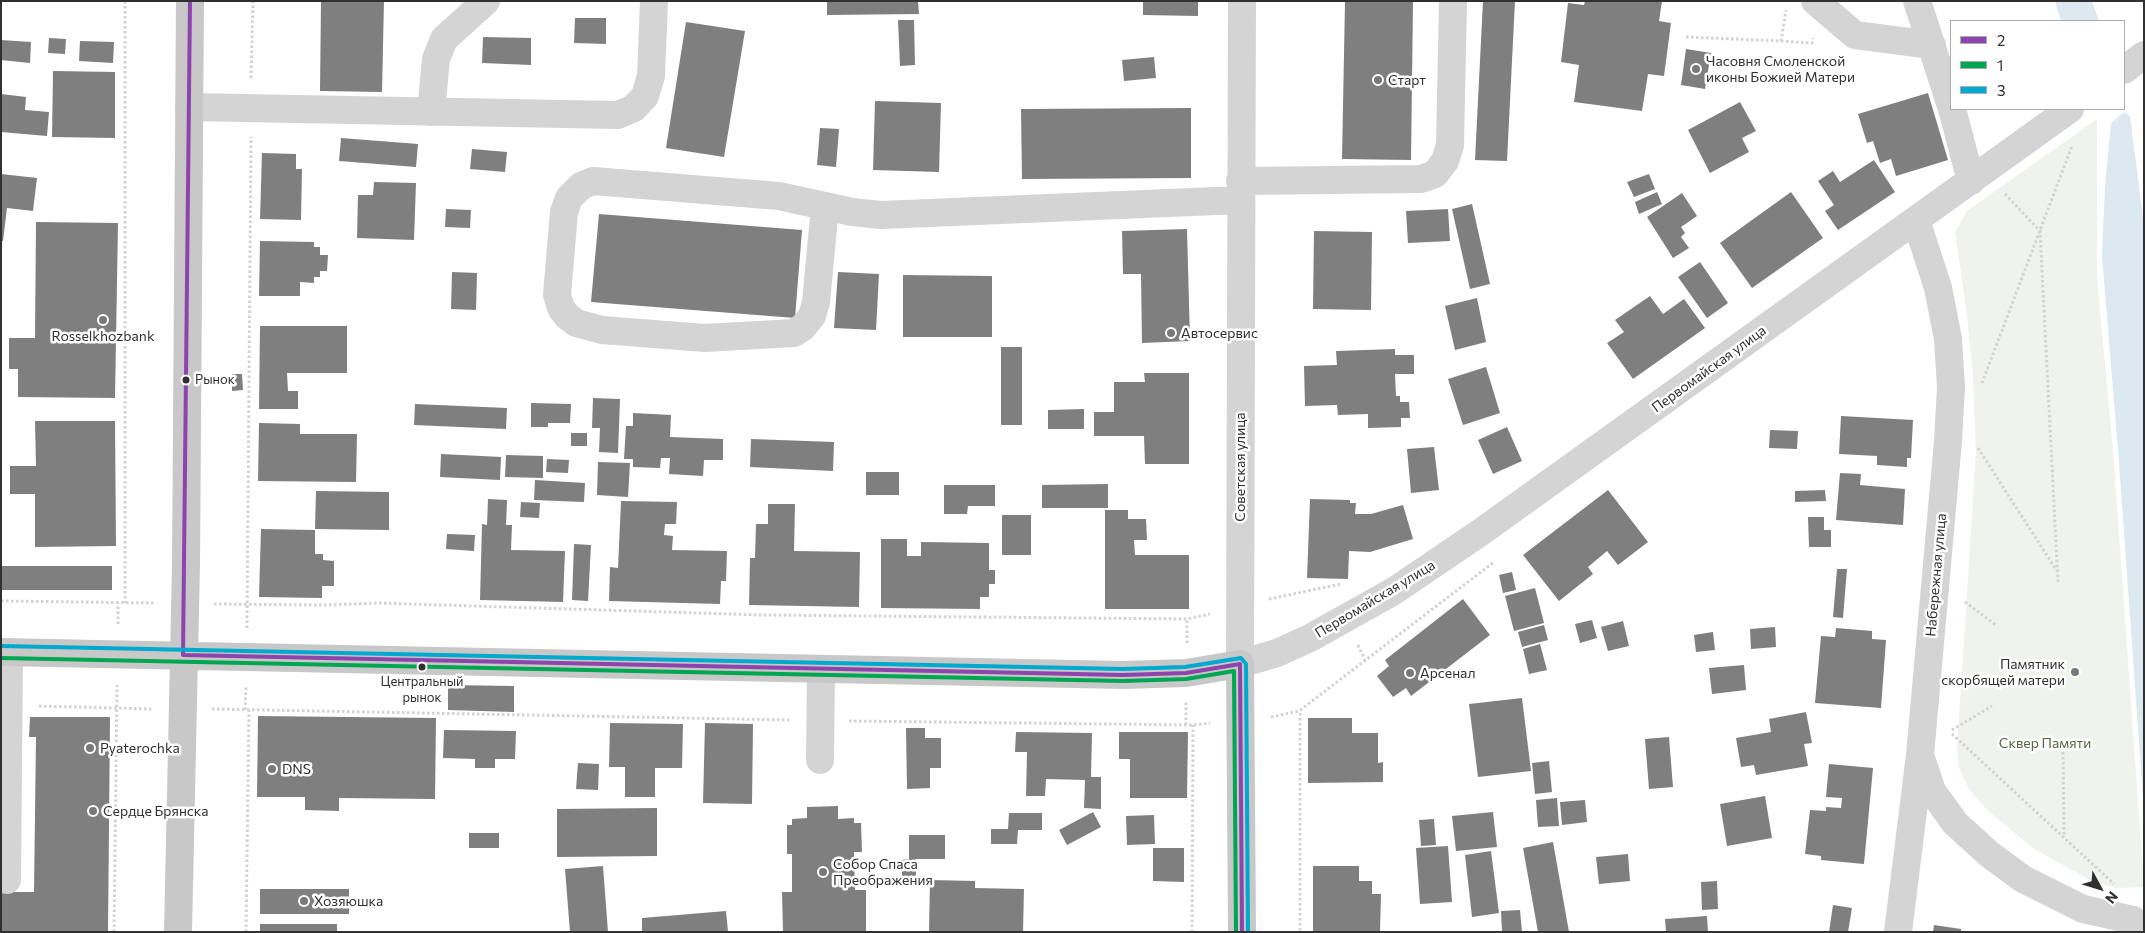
<!DOCTYPE html>
<meta charset="utf-8">
<style>
body{margin:0}
#map{position:relative;width:2145px;height:933px;overflow:hidden;background:#fff;font-family:Commissioner,sans-serif}
canvas{display:block}
.frame{position:absolute;inset:0;border:2px solid #303030;pointer-events:none}
.legend{position:absolute;left:1950px;top:20px;width:175px;height:90px;box-sizing:border-box;background:#fff;border:1px solid #acacac;margin:0;padding:6px 9px;list-style:none;font-size:15px;color:#303030}
.legend li{display:flex;align-items:center;gap:10px;height:25px}
.legend b{width:25px;border:1px solid #acacac}
.north{position:absolute;left:2075px;top:863px;width:50px;height:50px;-webkit-text-stroke:4px #fff;paint-order:stroke;rotate:129deg;font-size:14px;font-weight:700;line-height:20px;text-align:center;color:#303030}
.north::after{content:'';display:block;margin:auto;width:18px;height:22px;background:#303030;clip-path:polygon(50% 0,100% 100%,50% 72%,0 100%)}
</style>
<div id="map">
<canvas width="2145" height="933"></canvas>
<div class="frame"></div>
<ul class="legend">
<li><b style="height:6px;background:#8e44ad"></b>2</li>
<li><b style="height:6px;background:#00a651"></b>1</li>
<li><b style="height:6px;background:#00a9ce"></b>3</li>
</ul>
<div class="north">N</div>
</div>
<script>
const ctx = document.querySelector('canvas').getContext('2d');
ctx.lineJoin = 'round';
function paint(path, color) { ctx.fillStyle = color; ctx.fill(path, 'evenodd'); }
const shape = rows => new Path2D(rows.map(r => 'M' + r).join(''));
function stroke(path, color, width, dash) { ctx.strokeStyle = color; ctx.lineWidth = width; ctx.lineCap = dash ? 'butt' : 'round'; ctx.setLineDash(dash || []); ctx.stroke(path); }
function label(font, color, halo, rows, align = 'center') {
  ctx.font = font + ' Commissioner,sans-serif'; ctx.lineWidth = 5; ctx.setLineDash([]); ctx.textBaseline = 'middle'; ctx.strokeStyle = halo; ctx.fillStyle = color; for (const [text, x, y, turn = 0] of rows) {
    ctx.save(); ctx.translate(x, y); ctx.rotate((+turn || 0) * Math.PI / 180); ctx.textAlign = isNaN(turn) ? turn : align; if (halo) ctx.strokeText(text, 0, 0); ctx.fillText(text, 0, 0); ctx.restore();
  }
}
const green = shape([
 [2097,119,2097,279,2113,450,2144,887,2116,888,2094,882,2034,849,1987,810,1969,789,1959,768,1957,749,1976,452,1973,375,1966,307,1955,232,1967,211]
]);
const water = shape([
 [2055,1,2092,1,2099,21,2061,21],
 [2124,112,2130,116,2144,225,2144,812,2119,462,2102,256,2105,186,2111,123]
]);
const building = shape([
 [321,1,384,1,382,92,320,91],
 [827,1,918,1,919,14,827,15],
 [1143,1,1198,1,1198,16,1143,15],
 [1345,1,1413,1,1411,160,1342,159],
 [1483,1,1515,1,1507,161,1475,160],
 [1585,1,1662,1,1659,21,1671,23,1664,76,1648,74,1642,111,1574,102,1579,65,1561,62,1568,3,1584,5],
 [575,18,606,18,606,44,574,43],
 [898,20,914,20,915,65,900,66],
 [686,22,745,31,724,157,666,148],
 [483,37,531,38,531,65,482,63],
 [49,38,66,39,65,54,48,53],
 [1,40,31,42,30,63,1,60],
 [80,41,114,42,113,63,79,61],
 [1686,49,1711,53,1705,89,1681,85],
 [1154,57,1156,78,1124,81,1122,60],
 [53,71,115,72,115,138,52,137],
 [1928,93,1948,160,1896,176,1891,159,1880,163,1873,141,1867,143,1858,114],
 [1,94,26,97,25,110,49,112,47,136,1,132],
 [875,101,941,103,939,172,873,170],
 [1740,102,1756,131,1742,138,1749,152,1710,173,1688,130],
 [1191,108,1191,178,1022,179,1021,109],
 [820,128,839,129,836,167,817,165],
 [341,138,418,144,416,167,339,161],
 [472,149,507,152,505,172,470,169],
 [262,153,296,154,296,169,302,169,301,220,260,219],
 [1874,160,1895,192,1838,230,1825,211,1834,205,1818,181,1833,171,1840,182],
 [1,174,37,178,33,211,7,208,3,241,1,241],
 [1649,174,1655,189,1634,197,1627,182],
 [374,182,416,183,414,240,357,238,358,195,373,195],
 [1657,192,1662,204,1639,214,1635,202],
 [1791,192,1823,238,1752,288,1720,243],
 [1682,193,1697,216,1681,227,1685,233,1681,237,1689,248,1673,258,1647,217],
 [1472,204,1490,284,1470,289,1452,209],
 [446,209,471,210,470,228,445,227],
 [1448,209,1450,241,1408,243,1406,211],
 [599,214,802,230,795,318,591,302],
 [36,222,118,223,115,398,18,397,18,369,9,369,9,338,35,338],
 [1187,229,1190,341,1142,343,1141,274,1123,274,1122,231],
 [1314,231,1372,232,1371,310,1313,309],
 [260,241,314,242,314,247,320,247,320,255,328,255,327,271,320,271,320,277,314,277,314,283,300,282,300,296,259,296],
 [1700,262,1728,303,1707,318,1678,277],
 [452,272,477,273,476,310,451,309],
 [838,272,879,274,876,330,834,328],
 [903,275,992,276,992,337,903,337],
 [1650,296,1663,314,1684,299,1705,328,1633,379,1607,343,1624,332,1615,320],
 [1477,298,1486,342,1455,350,1445,306],
 [260,326,347,326,347,373,287,373,288,391,298,391,298,409,259,409],
 [1001,347,1022,347,1022,425,1001,425],
 [1395,349,1395,355,1414,355,1414,374,1395,374,1396,396,1400,396,1400,402,1409,402,1410,418,1401,418,1401,427,1368,428,1368,414,1338,415,1337,405,1305,406,1304,366,1337,365,1336,351],
 [1486,367,1500,413,1463,425,1448,379],
 [1144,373,1189,373,1189,464,1145,464,1144,436,1094,436,1094,412,1114,412,1114,382,1145,382],
 [232,374,242,374,243,390,232,391],
 [593,398,620,399,618,453,599,452,600,428,592,428],
 [531,403,571,404,570,423,548,423,548,427,531,427],
 [415,404,507,408,506,429,414,425],
 [1084,409,1084,429,1048,429,1048,410],
 [633,413,671,415,670,437,723,439,723,460,704,460,703,476,669,474,670,458,661,458,660,468,633,467,633,459,624,459,626,426,633,426],
 [1841,416,1913,420,1911,458,1907,458,1907,467,1877,465,1877,456,1839,454],
 [35,421,115,421,116,546,35,547,35,494,10,494,10,466,36,466],
 [259,423,300,424,300,434,357,434,356,482,258,481],
 [1507,427,1522,461,1493,474,1478,440],
 [1770,430,1798,431,1797,449,1769,448],
 [571,433,587,433,587,446,571,446],
 [751,439,834,442,833,471,750,467],
 [1434,447,1439,490,1411,493,1407,449],
 [441,454,501,457,500,480,440,477],
 [506,455,543,456,543,478,505,477],
 [547,459,569,460,568,473,546,472],
 [598,462,630,463,628,497,597,495],
 [866,472,899,472,899,495,866,495],
 [1840,473,1861,474,1860,485,1905,489,1903,525,1836,520],
 [535,480,585,483,584,502,534,500],
 [1108,484,1108,508,1042,508,1042,485],
 [944,485,995,485,995,506,968,506,967,514,944,514],
 [1608,490,1648,542,1618,565,1607,551,1588,567,1593,574,1559,601,1523,555],
 [1825,490,1826,501,1795,502,1795,491],
 [316,491,389,492,389,530,315,529],
 [488,499,507,500,506,525,512,525,511,550,565,551,563,602,480,600,482,524,487,525],
 [1310,499,1350,500,1350,503,1356,503,1355,514,1371,514,1403,505,1413,539,1370,552,1349,551,1348,579,1307,578],
 [621,501,677,502,676,524,665,524,664,535,673,536,672,550,727,551,726,581,721,581,720,604,609,601,610,567,618,568],
 [521,502,540,503,539,518,520,517],
 [768,504,795,504,794,551,860,552,859,607,749,605,750,558,755,558,756,524,768,524],
 [1105,510,1128,510,1128,519,1146,519,1147,540,1134,540,1135,555,1189,555,1189,609,1105,609],
 [1002,515,1031,515,1031,555,1002,555],
 [1808,517,1824,517,1824,530,1831,530,1831,547,1809,547],
 [261,529,315,530,315,554,323,554,323,560,334,561,334,586,322,586,322,598,259,597],
 [447,534,475,535,474,551,446,549],
 [881,539,907,539,907,556,921,556,921,542,989,543,989,570,995,570,995,584,989,584,989,597,980,597,980,609,881,608],
 [574,544,591,545,588,601,572,600],
 [1,566,112,566,112,590,1,590],
 [1837,569,1847,569,1843,618,1833,617],
 [1512,572,1516,590,1503,593,1499,575],
 [1535,588,1544,623,1514,631,1505,596],
 [1463,599,1490,635,1411,696,1406,688,1393,697,1377,676,1389,666,1385,660],
 [1592,620,1597,638,1580,643,1575,624],
 [1623,621,1629,646,1608,651,1601,627],
 [1544,625,1548,640,1522,647,1518,632],
 [1775,627,1776,647,1751,649,1750,629],
 [1836,628,1872,631,1872,639,1886,640,1881,708,1815,703,1821,636,1835,637],
 [1713,632,1715,650,1696,652,1694,635],
 [1540,644,1547,670,1529,674,1523,649],
 [1744,665,1746,690,1712,694,1709,668],
 [448,685,514,686,514,712,448,710],
 [1522,698,1531,771,1478,777,1469,704],
 [1806,712,1812,743,1804,744,1808,766,1756,775,1754,765,1741,767,1736,738,1771,732,1769,719],
 [258,716,436,718,435,799,339,798,339,811,305,810,305,797,257,797],
 [30,717,110,717,108,932,1,932,1,892,34,892,36,737,29,737],
 [1308,718,1352,718,1352,733,1378,733,1378,763,1383,762,1383,782,1308,783],
 [610,723,683,724,682,768,655,768,655,797,625,797,625,767,609,767],
 [705,723,753,724,752,804,703,803],
 [906,728,925,728,925,738,941,738,941,768,930,768,930,788,907,789],
 [444,730,516,731,515,759,495,759,495,768,475,768,475,759,443,758],
 [1016,732,1092,733,1091,777,1101,777,1101,809,1084,808,1085,780,1046,779,1045,796,1026,796,1027,752,1015,752],
 [1119,732,1188,732,1187,798,1130,798,1130,759,1119,759],
 [1669,737,1673,787,1649,789,1645,739],
 [1549,761,1552,792,1535,794,1532,763],
 [578,763,599,764,598,790,576,789],
 [1829,764,1873,768,1864,864,1821,860,1821,856,1805,854,1810,810,1826,811,1826,807,1841,808,1842,798,1826,797],
 [1765,796,1772,838,1727,846,1720,804],
 [1557,798,1559,826,1538,827,1536,800],
 [1585,800,1587,822,1562,825,1560,802],
 [838,806,838,819,854,818,854,823,861,823,862,852,854,852,855,890,866,890,866,932,783,932,782,892,792,892,792,854,787,854,787,825,792,825,792,819,807,818,807,807],
 [657,808,657,856,557,857,557,809],
 [1093,812,1101,827,1067,845,1059,830],
 [1493,812,1497,847,1456,851,1452,816],
 [1009,813,1042,813,1042,830,1018,830,1017,844,991,844,991,829,1008,829],
 [1154,815,1155,844,1127,845,1126,816],
 [1434,819,1436,845,1421,846,1419,820],
 [469,833,499,833,499,848,469,848],
 [909,835,945,835,945,859,916,859,916,885,902,884,902,860,909,859],
 [1553,842,1569,932,1538,932,1523,848],
 [1448,846,1452,902,1420,904,1416,848],
 [1153,848,1184,848,1184,882,1153,881],
 [1491,851,1499,913,1472,917,1465,855],
 [1628,854,1630,881,1599,884,1596,857],
 [603,866,608,932,570,932,565,869],
 [1313,866,1359,866,1359,881,1372,881,1372,894,1381,894,1380,932,1313,932],
 [930,880,975,881,975,888,1024,889,1023,932,929,932],
 [1717,881,1718,909,1702,910,1701,882],
 [260,889,349,889,349,914,260,914],
 [1833,905,1852,908,1848,932,1829,932],
 [1520,910,1522,932,1502,932,1501,911],
 [726,911,728,932,642,932,642,918],
 [1707,916,1708,932,1666,932,1665,919],
 [260,924,337,924,337,932,260,932],
 [1934,925,1961,929,1961,932,1933,932]
]);
const path = shape([
 [125,1,125,603],
 [1686,37,1781,41,1786,10],
 [1781,41,1812,43,1813,38],
 [251,78,253,1],
 [2005,194,2040,231,2058,583],
 [1982,383,2072,146],
 [1978,448,2057,571],
 [1269,599,1341,584],
 [1,601,156,603],
 [1965,602,1996,625],
 [214,604,325,605,377,603,762,615,1187,619,1210,614],
 [118,624,118,603],
 [247,628,251,137],
 [1187,643,1187,619],
 [1358,645,1365,660],
 [39,706,153,709],
 [212,709,790,720],
 [245,710,246,687],
 [1300,713,1300,932],
 [1271,717,1299,711,1494,562],
 [849,721,1193,725,1210,723],
 [1186,725,1186,702],
 [1952,730,1992,706],
 [1952,734,2114,884],
 [2063,752,2064,836],
 [114,932,117,685],
 [246,932,249,710],
 [1192,932,1193,725]
]);
const minor = shape([
 [1242,1,1240,664,1277,653,1310,638,1394,591,1481,532,2070,109],
 [1815,1,1855,35,1932,45],
 [1917,1,1951,106],
 [2124,70,2144,55],
 [189,107,618,115,634,108,645,96,651,76,654,1],
 [1952,109,1971,181],
 [431,112,436,59,444,39,486,1],
 [1240,181,1421,179,1435,174,1445,161,1450,145,1453,1],
 [825,206,816,302,812,316,803,327,794,333,705,338,602,330,576,323,567,316,561,308,557,295,564,212,569,198,581,186,593,181,779,196,797,200,825,206,852,212,881,215,1240,200],
 [1921,758,1932,791,1955,823,1989,854,2023,879,2083,909,2133,920],
 [820,760,821,670],
 [7,880,9,652],
 [1898,932,1920,755,1948,441,1951,387,1948,339,1938,288,1916,220]
]);
const major = shape([
 [1,652,1123,675,1186,673,1240,664,1242,932],
 [178,932,186,565,190,1]
]);
const bus1 = shape([
 [190,1,183,655,1123,675,1186,673,1240,664,1242,932]
]);
const bus2 = shape([
 [1,658,1123,681,1186,679,1234,671,1236,932]
]);
const bus3 = shape([
 [1,646,1123,669,1185,667,1241,658,1246,664,1248,932]
]);
const markers = [
 [1696,69,5,"#787878"],
 [1378,80,5,"#787878"],
 [103,320,5,"#787878"],
 [1171,333,5,"#787878"],
 [186,380,4.5,"#303030"],
 [422,667,4.5,"#303030"],
 [2075,672,5,"#787878"],
 [1410,673,5,"#787878"],
 [90,748,5,"#787878"],
 [272,769,5,"#787878"],
 [93,811,5,"#787878"],
 [823,872,5,"#787878"],
 [304,901,5,"#787878"]
];
const busNames = [
 ["Рынок",195,380],
 ["Центральный",422,682,"center"],
 ["рынок",422,698,"center"]
];
const poiNames = [
 ["Часовня Смоленской",1706,61],
 ["иконы Божией Матери",1706,77],
 ["Старт",1388,80],
 ["Автосервис",1181,333],
 ["Rosselkhozbank",103,336,"center"],
 ["Памятник",2065,664,"right"],
 ["скорбящей матери",2065,680,"right"],
 ["Арсенал",1420,673],
 ["Pyaterochka",100,748],
 ["DNS",282,769],
 ["Сердце Брянска",103,811],
 ["Собор Спаса",833,864],
 ["Преображения",833,880],
 ["Хозяюшка",314,901]
];
const streetNames = [
 ["Первомайская улица",1709,369,-36],
 ["Советская улица",1240,467,-90],
 ["Набережная улица",1936,575,-85],
 ["Первомайская улица",1375,599,-31]
];
const parkNames = [
 ["Сквер Памяти",2045,743]
];
paint(green, '#f0f2ec');
paint(water, '#dce9f0');
paint(building, '#7f7f7f');
stroke(path, '#d3d3d3', 3, [2.5, 2.5]);
stroke(minor, '#d4d4d4', 28);
stroke(major, '#c8c8c8', 28);
stroke(bus1, '#8e44ad', 4);
stroke(bus2, '#00a651', 4);
stroke(bus3, '#00a9ce', 4);
for (const [x, y, r, color] of markers) { const dot = new Path2D(); dot.arc(x, y, r, 0, 2 * Math.PI); ctx.fillStyle = color; ctx.fill(dot); stroke(dot, '#fff', 2); }
label('13px', '#303030', '#fff', busNames, 'left');
label('14px', '#303030', '#fff', poiNames, 'left');
label('14px', '#303030', '#fff', streetNames);
label('14px', '#556741', '#fff', parkNames);
</script>
